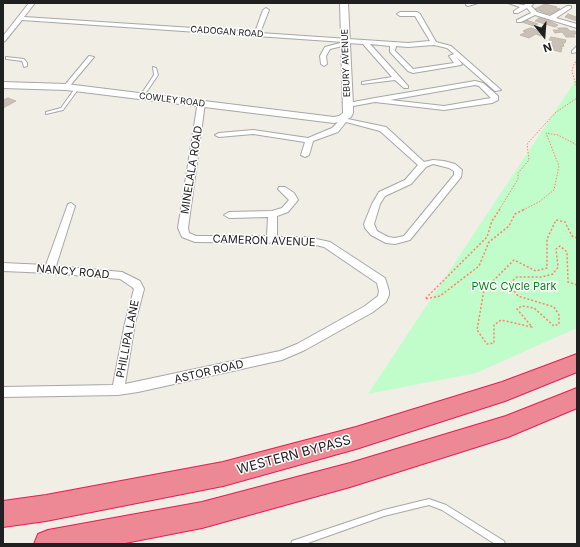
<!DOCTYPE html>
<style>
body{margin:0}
#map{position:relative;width:580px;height:547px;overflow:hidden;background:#f1eee6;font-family:Inter,sans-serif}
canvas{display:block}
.frame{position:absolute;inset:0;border:4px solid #202020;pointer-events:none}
.north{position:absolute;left:524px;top:16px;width:40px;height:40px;-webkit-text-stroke:3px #fff;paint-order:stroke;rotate:163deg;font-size:11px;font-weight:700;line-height:16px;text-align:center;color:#202020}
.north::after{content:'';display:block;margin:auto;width:14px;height:18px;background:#202020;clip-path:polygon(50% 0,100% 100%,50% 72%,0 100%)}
</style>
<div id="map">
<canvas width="580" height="547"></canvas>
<div class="frame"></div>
<div class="north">N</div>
</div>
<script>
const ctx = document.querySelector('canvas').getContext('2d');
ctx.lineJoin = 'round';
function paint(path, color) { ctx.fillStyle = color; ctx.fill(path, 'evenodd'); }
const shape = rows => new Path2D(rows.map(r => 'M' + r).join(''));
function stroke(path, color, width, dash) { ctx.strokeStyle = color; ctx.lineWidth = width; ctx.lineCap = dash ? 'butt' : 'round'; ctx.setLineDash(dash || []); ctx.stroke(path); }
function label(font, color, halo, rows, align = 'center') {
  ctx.font = font + ' Inter,sans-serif'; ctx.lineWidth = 3; ctx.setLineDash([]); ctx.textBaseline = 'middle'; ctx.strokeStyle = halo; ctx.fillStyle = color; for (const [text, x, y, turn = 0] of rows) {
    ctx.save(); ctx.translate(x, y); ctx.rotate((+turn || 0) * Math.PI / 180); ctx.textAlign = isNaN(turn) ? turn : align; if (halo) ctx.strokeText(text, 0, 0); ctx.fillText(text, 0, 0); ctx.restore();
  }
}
const park = shape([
 [577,78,577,328,476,373,368,394]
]);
const building = shape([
 [545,4,557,7,556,8,560,9,552,14,548,14,535,9,545,4],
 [568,14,576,17,577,15,577,21,565,17,568,14],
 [539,18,547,20,558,25,555,27,535,21,539,18],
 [526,20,538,24,534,26,522,22,526,20],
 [531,28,540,31,545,34,541,36,536,34,529,38,520,35,526,32,523,31,527,29,531,28],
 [558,28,567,28,570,31,575,31,577,34,573,34,575,37,566,37,562,32,555,33,553,30,560,30,558,28],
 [551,37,566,40,565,43,562,43,564,45,563,47,561,46,560,47,562,48,561,52,545,48,547,45,550,46,553,41,549,40,551,37],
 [8,98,16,101,3,108,3,100,8,98]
]);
const pathFar1 = shape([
 [575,63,577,58],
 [577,64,574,64,572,71,577,89],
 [499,210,518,179,518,173,529,160,527,144,555,113,577,98],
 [523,210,539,202,554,190,559,166,546,133,558,135,577,145]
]);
const path = shape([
 [500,209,492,221,487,237,425,299,440,296,479,266,489,242,509,226,515,214,525,209],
 [577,238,572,236,565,222,556,220,547,239,547,268,536,271,514,260,484,290,477,330,487,344,494,343,494,325,501,320,532,327,517,309,522,306,534,308,554,326,559,324,559,315,554,307,518,296,509,284,517,277,542,277,553,274,558,267,556,249,560,246,567,252,568,282,577,285]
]);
const service = shape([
 [6,57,24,59,27,63,27,66,24,67,23,63,22,61,7,59,6,59,6,57],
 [153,67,156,68,158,75,143,97,141,97,140,96,154,75,153,67],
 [76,87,79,88,63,110,46,114,46,112,61,108,76,87],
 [429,499,446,505,504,541,505,544,495,544,442,510,429,505,384,516,305,544,291,544,292,541,295,540,384,510,429,499]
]);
const minor = shape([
 [29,3,35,3,24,17,255,32,263,10,266,8,269,10,260,33,408,43,430,41,415,16,400,16,397,14,400,12,417,12,420,14,436,42,451,46,501,90,495,91,456,57,462,64,461,65,413,73,408,71,390,52,390,46,370,44,408,86,408,88,404,88,395,80,362,84,362,82,392,77,363,44,347,43,347,45,330,49,326,56,327,64,324,66,321,64,320,56,325,47,344,42,22,20,5,41,3,42,3,36,29,3],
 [434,45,447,48,454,54,449,56,454,63,413,69,395,51,396,46,408,47,434,45],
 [466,3,478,3,468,6,466,5,466,3],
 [508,3,524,5,527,3,534,3,531,6,537,12,550,16,567,6,571,6,571,8,556,18,577,24,577,28,535,15,521,22,517,22,517,20,531,13,527,8,518,13,514,13,514,11,520,7,508,3],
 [577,46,577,52,572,53,572,51,577,46],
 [89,56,94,57,68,88,64,88,64,86,89,56],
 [475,81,483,83,498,96,498,100,492,103,444,110,375,102,348,107,344,105,348,103,375,98,475,81],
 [475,85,479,86,491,98,444,106,390,100,475,85],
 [198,101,204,101,205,103,188,228,189,233,196,236,267,236,268,217,229,218,224,215,229,212,272,211,282,208,289,200,278,189,279,187,285,187,294,193,298,200,288,212,277,216,277,237,307,237,330,242,385,278,389,291,389,295,386,302,373,312,305,350,282,360,138,392,118,395,3,397,3,387,113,385,125,323,134,289,132,287,120,279,50,273,3,271,3,263,46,265,68,204,71,203,75,206,56,266,122,272,140,281,144,289,135,323,125,384,280,351,297,344,365,306,378,296,379,291,377,283,324,247,307,243,195,242,182,237,178,228,198,101],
 [338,117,386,127,424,162,433,160,444,161,455,164,462,170,461,177,410,240,395,244,386,243,371,235,365,228,364,224,372,204,379,192,405,180,418,165,380,131,346,122,338,132,313,141,309,155,305,157,301,155,305,142,253,134,219,137,215,135,219,133,253,130,308,138,332,128,339,121,337,119,338,117],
 [433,164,449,168,454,171,454,175,404,236,395,238,388,237,377,231,374,224,380,204,385,196,411,184,426,167,433,164]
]);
const tertiary = shape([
 [340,3,348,3,353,105,353,113,351,117,344,121,334,123,66,90,3,88,3,82,66,84,334,117,339,116,343,113,340,3]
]);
const motorway = shape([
 [577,354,577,372,505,401,356,449,223,486,46,521,3,527,3,501,46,495,223,462,356,427,502,382,577,354],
 [577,388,577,408,508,437,350,487,202,528,120,544,34,544,38,534,48,530,202,502,350,463,506,416,577,388]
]);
const farStreetnames = [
 ["CADOGAN ROAD",227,32,4],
 ["EBURY AVENUE",346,63,-92],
 ["COWLEY ROAD",172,100,7]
];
const streetNames = [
 ["MINELALA ROAD",192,170,-81],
 ["CAMERON AVENUE",264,241,2],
 ["NANCY ROAD",73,272,5],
 ["PHILLIPA LANE",128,339,-79],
 ["ASTOR ROAD",209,372,-13]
];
const parkNames = [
 ["PWC Cycle Park",514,287]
];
const nearStreetnames = [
 ["WESTERN BYPASS",294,455,-15]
];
paint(park, '#c1fdca');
paint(building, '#c9c1b8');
stroke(building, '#c4b5a7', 1);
stroke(service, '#a7a7a7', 2);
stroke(minor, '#a7a7a7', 2);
stroke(tertiary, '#a7a7a7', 2);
stroke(motorway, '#e61c53', 2);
stroke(pathFar1, '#ff8268', 1, [1.5, 1.5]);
stroke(path, '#ff8268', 1.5, [2, 2]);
paint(service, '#fff');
paint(minor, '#fff');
paint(tertiary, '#fff');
paint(motorway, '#ec8995');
label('9px', '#202020', '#fff', farStreetnames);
label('11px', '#202020', '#fff', streetNames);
label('11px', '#058618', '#fff', parkNames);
label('13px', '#202020', '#fff', nearStreetnames);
</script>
